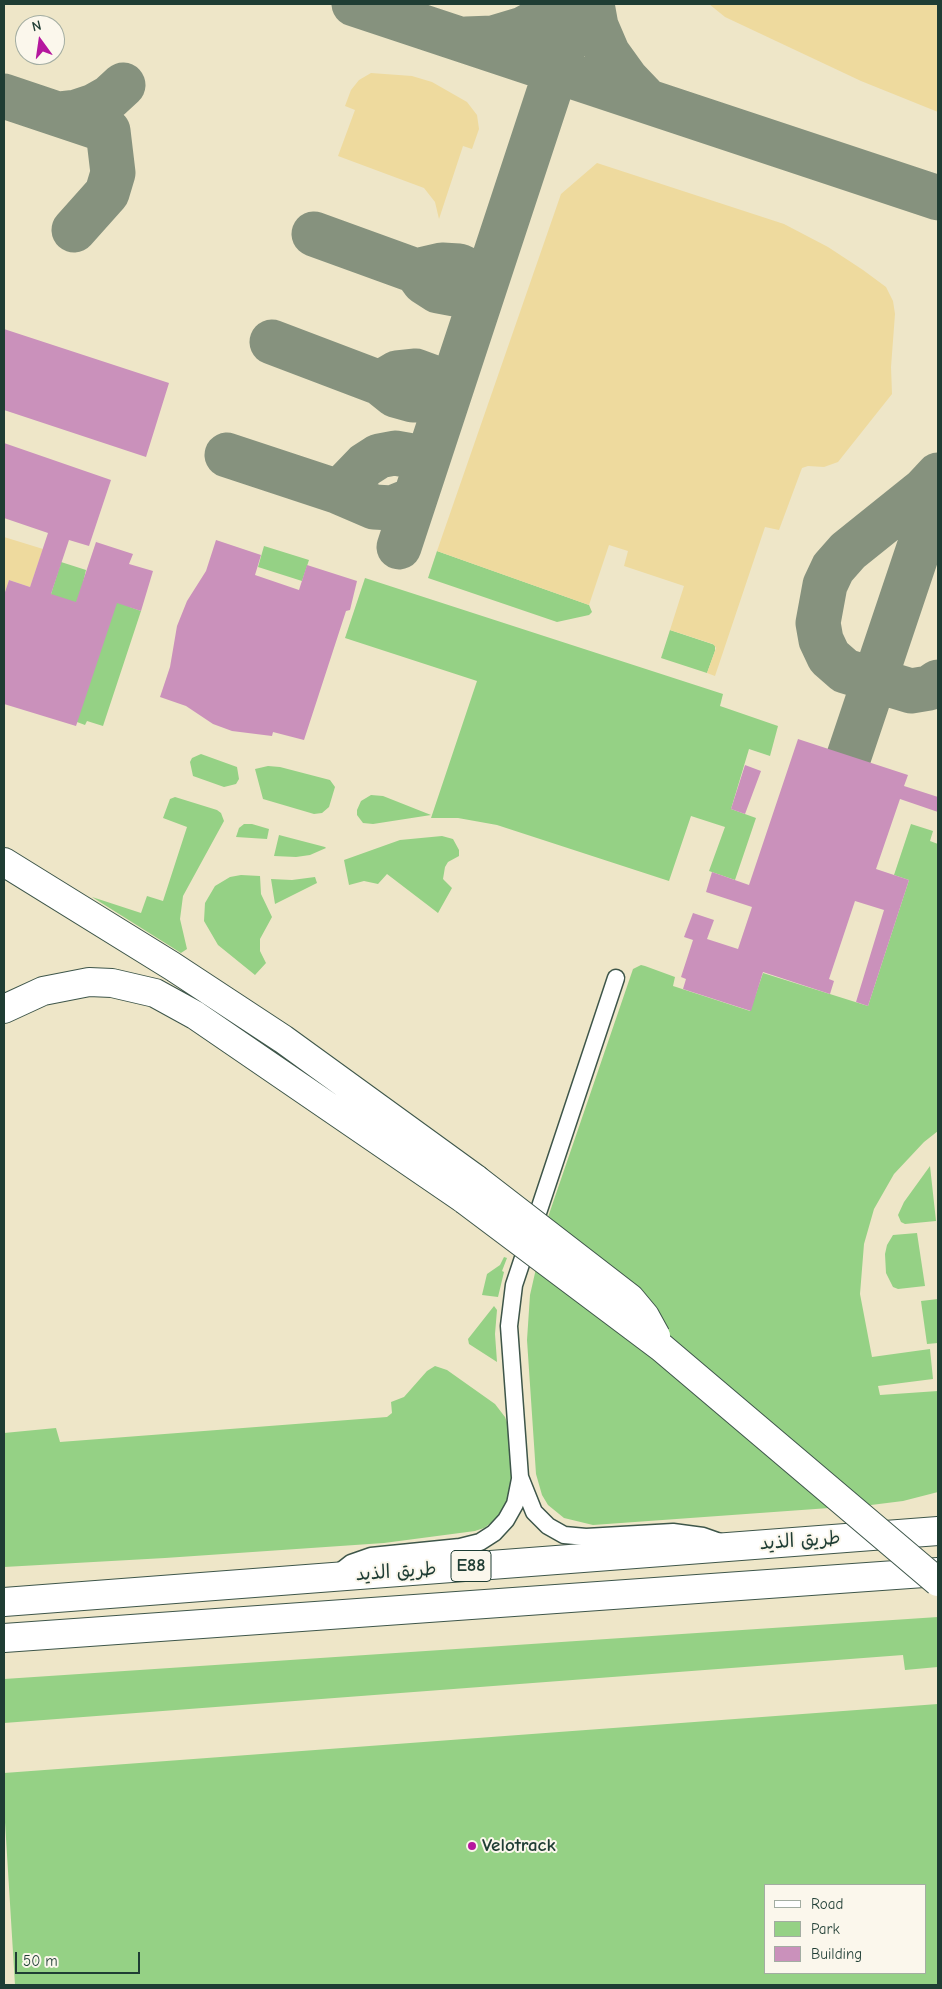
<!DOCTYPE html>
<meta charset="utf-8">
<style>
body{margin:0}
#map{position:relative;width:942px;height:1989px;overflow:hidden;background:#eee6c8;font-family:"Comic Neue",sans-serif}
canvas{display:block}
.frame{position:absolute;inset:0;border:5px solid #1f3d34;pointer-events:none}
.legend{position:absolute;left:764px;top:1884px;width:162px;height:90px;box-sizing:border-box;background:#fbf7ec;border:1px solid #a3ada2;margin:0;padding:6px 9px;list-style:none;font-size:15px;color:#1f3d34}
.legend li{display:flex;align-items:center;gap:10px;height:25px}
.legend b{width:25px;border:1px solid #a3ada2}
.north{position:absolute;left:15px;top:15px;width:50px;height:50px;box-sizing:border-box;background:#fbf7ec;border:1px solid #a3ada2;border-radius:50%;rotate:346deg;font-size:14px;font-weight:700;line-height:20px;text-align:center;color:#1f3d34}
.north::after{content:'';display:block;margin:auto;width:18px;height:22px;background:#b5179e;clip-path:polygon(50% 0,100% 100%,50% 72%,0 100%)}
.scale{position:absolute;left:15px;top:1952px;width:125px;height:22px;box-sizing:border-box;border:2px solid #1f3d34;border-top:0;padding-left:6px;font-size:15px;line-height:18px;white-space:nowrap;color:#1f3d34;-webkit-text-stroke:4px #fbf7ec;paint-order:stroke}
</style>
<div id="map">
<canvas width="942" height="1989"></canvas>
<div class="frame"></div>
<ul class="legend">
<li><b style="height:6px;background:#fff"></b>Road</li>
<li><b style="height:14px;background:#95d185"></b>Park</li>
<li><b style="height:14px;background:#ca91bb"></b>Building</li>
</ul>
<div class="north">N</div>
<div class="scale">50 m</div>
</div>
<script>
const ctx = document.querySelector('canvas').getContext('2d');
ctx.lineJoin = 'round';
function paint(path, color) { ctx.fillStyle = color; ctx.fill(path, 'evenodd'); }
const shape = rows => new Path2D(rows.map(r => 'M' + r).join(''));
function stroke(path, color, width, dash) { ctx.strokeStyle = color; ctx.lineWidth = width; ctx.lineCap = dash ? 'butt' : 'round'; ctx.setLineDash(dash || []); ctx.stroke(path); }
function label(font, color, halo, rows, align = 'center') {
  ctx.font = font + ' "Comic Neue","Playpen Sans Arabic",sans-serif'; ctx.lineWidth = 4; ctx.setLineDash([]); ctx.textBaseline = 'middle'; ctx.strokeStyle = halo; ctx.fillStyle = color; for (const [text, x, y, turn = 0] of rows) {
    ctx.save(); ctx.translate(x, y); ctx.rotate((+turn || 0) * Math.PI / 180); ctx.textAlign = isNaN(turn) ? turn : align; if (halo) ctx.strokeText(text, 0, 0); ctx.fillText(text, 0, 0); ctx.restore();
  }
}
const green = shape([
 [264,546,309,560,302,581,258,567],
 [437,551,589,605,592,612,589,615,557,622,428,578],
 [61,562,86,570,83,583,132,599,130,607,141,611,103,726,87,721,85,725,77,722,51,594],
 [365,578,723,694,720,706,778,726,770,756,749,749,731,809,756,818,735,880,709,871,725,827,691,816,669,881,497,825,458,818,431,818,477,681,345,638],
 [670,630,715,645,715,651,707,673,661,658],
 [201,754,237,767,239,779,236,784,224,787,193,776,190,762,192,758],
 [268,766,280,767,330,780,335,787,329,807,322,813,314,814,263,799,255,769],
 [371,795,383,796,431,815,373,824,363,823,357,815,357,810,361,801],
 [175,797,217,810,221,813,224,821,183,896,180,919,187,949,181,953,92,897,141,913,147,896,163,901,187,827,163,818,170,799],
 [244,824,252,824,269,829,267,839,236,837,239,828],
 [911,824,933,831,930,841,938,844,938,1131,924,1142,894,1174,874,1209,864,1244,860,1294,872,1357,930,1349,933,1379,878,1386,880,1395,938,1391,938,1492,903,1501,871,1505,593,1525,564,1518,548,1505,542,1495,536,1474,527,1340,530,1295,547,1220,633,969,641,965,645,966,675,977,673,986,750,1011,763,973,868,1006,909,880,894,875],
 [279,835,325,847,326,848,310,855,296,857,274,856],
 [442,836,453,839,459,850,459,856,448,862,445,867,443,879,452,888,438,913,387,874,378,884,364,881,349,885,344,860,400,840],
 [241,875,260,876,261,894,272,917,260,939,260,951,266,963,255,975,218,945,204,921,205,903,215,886,230,877],
 [315,877,317,883,275,904,271,879,292,880],
 [930,1166,936,1221,905,1224,901,1222,898,1215,904,1202],
 [917,1233,925,1286,898,1289,893,1287,886,1273,885,1254,887,1245,893,1235],
 [504,1257,507,1258,502,1271,504,1272,498,1297,482,1295,487,1274,500,1265],
 [938,1299,938,1343,927,1344,921,1301],
 [494,1306,497,1310,495,1334,497,1362,469,1344,468,1339],
 [435,1366,447,1370,495,1404,505,1417,508,1425,512,1484,508,1502,499,1517,484,1528,475,1531,384,1543,165,1558,4,1567,4,1433,56,1428,60,1442,387,1417,392,1413,391,1402,404,1397,427,1371],
 [938,1617,938,1667,905,1670,903,1655,4,1723,4,1679],
 [938,1704,938,1985,15,1985,4,1806,4,1773],
 [766,1885,926,1885,926,1973,766,1973]
]);
const sand = shape([
 [709,4,938,4,938,112,861,81,725,17],
 [371,73,412,76,432,82,467,102,477,115,479,129,472,149,463,146,439,219,435,202,424,188,338,156,355,110,345,106,351,90,359,80],
 [597,163,784,224,828,247,863,270,886,287,893,301,895,314,891,367,892,394,838,462,824,467,808,466,802,468,779,530,765,527,715,676,707,673,716,648,713,644,670,630,684,586,624,566,628,551,609,545,589,605,437,551,561,194],
 [4,537,43,549,30,587,9,580,4,595]
]);
const taxiway = shape([
 [354,4,938,198],
 [592,4,596,26,608,54,626,79,647,101],
 [466,39,493,38,523,29,551,14,562,4],
 [4,96,108,131,113,173,107,193,74,230],
 [58,114,76,112,94,106,110,97,123,85],
 [314,234,416,271,424,282,438,291,454,294,471,292,485,285,474,273,459,266,442,265,416,271],
 [272,342,380,383,395,395,413,400,432,399,450,391,435,378,416,371,397,373,380,383],
 [227,455,339,492,374,507,392,508,414,499],
 [938,475,924,490,848,551,833,568,825,585,818,623,821,640,829,657,845,671,911,691,929,688,938,682],
 [339,492,365,465,379,456,395,453,412,456,425,466],
 [399,547,578,4],
 [849,756,938,491]
]);
const building = shape([
 [4,329,169,383,146,457,4,410],
 [4,443,111,480,89,546,69,540,51,594,76,602,96,542,133,554,129,564,153,571,141,611,117,603,76,726,4,704,4,595,9,580,30,587,48,533,4,518],
 [216,540,261,555,255,575,299,590,307,565,357,581,350,610,346,611,304,740,273,732,272,736,232,731,213,724,186,706,160,697,170,667,177,626,187,601,206,571],
 [798,739,908,775,904,786,938,797,938,812,900,799,876,869,909,880,868,1006,856,1002,884,910,855,901,829,979,834,981,830,994,763,972,751,1011,683,989,686,979,681,977,693,940,684,937,693,913,714,920,707,939,738,949,752,907,706,892,712,872,749,885],
 [745,765,761,771,745,814,731,809]
]);
const minor = shape([
 [616,978,514,1285,509,1326,520,1477,534,1512,548,1526,564,1535,586,1537,673,1532,703,1536,720,1542],
 [337,1574,351,1563,371,1556,460,1547,480,1542,494,1533,506,1520,515,1504,520,1479]
]);
const motorway = shape([
 [4,862,172,966,283,1039,476,1179],
 [4,1009,43,991,89,982,112,983,155,993,195,1015,465,1200],
 [4,1602,938,1531],
 [4,1638,938,1572]
]);
const motorwayBridge = shape([
 [476,1179,630,1298,645,1316,656,1336],
 [465,1200,662,1348,938,1582]
]);
const markers = [
 [472,1846,5,"#b5179e"]
];
const shields = [
 [471,1566,40]
];
const shieldNames = [
 ["E88",471,1566]
];
const streetNames = [
 ["طريق الذيد",800,1541,-4],
 ["طريق الذيد",396,1572,-4]
];
const poiNames = [
 ["Velotrack",482,1846]
];
paint(green, '#95d185');
paint(sand, '#eeda9e');
stroke(taxiway, '#86927e', 45);
paint(building, '#ca91bb');
stroke(minor, '#3e564a', 19);
stroke(motorway, '#3e564a', 30);
stroke(minor, '#fff', 16);
stroke(motorway, '#fff', 28);
stroke(motorwayBridge, '#3e564a', 30, []);
stroke(motorwayBridge, '#fff', 28);
for (const [x, y, r, color] of markers) { const dot = new Path2D(); dot.arc(x, y, r, 0, 2 * Math.PI); ctx.fillStyle = color; ctx.fill(dot); stroke(dot, '#fbf7ec', 2); }
for (const [x, y, w] of shields) { const box = new Path2D(); box.roundRect(x - w / 2, y - 15.5, w, 31, 4); ctx.fillStyle = '#fbf7ec'; ctx.fill(box); stroke(box, '#1f3d34', 1); }
label('bold 18px', '#1f3d34', null, shieldNames);
label('19px', '#1f3d34', '#fbf7ec', streetNames);
label('bold 19px', '#1f3d34', '#fbf7ec', poiNames, 'left');
</script>
